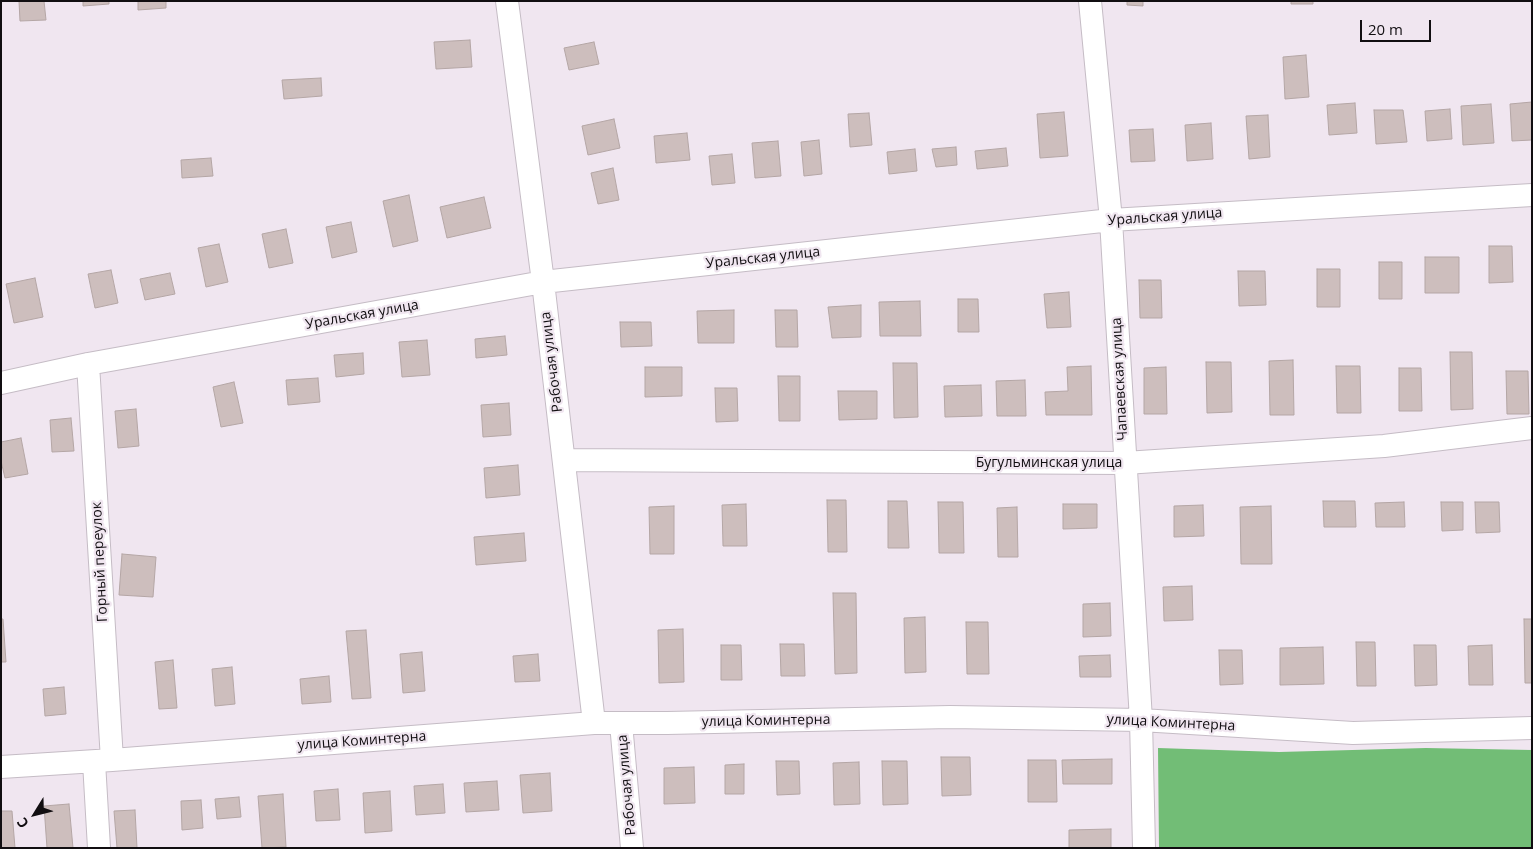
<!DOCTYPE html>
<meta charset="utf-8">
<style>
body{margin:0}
#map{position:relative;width:1533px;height:849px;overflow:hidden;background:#f0e6f0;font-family:"Open Sans",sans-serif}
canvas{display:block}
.frame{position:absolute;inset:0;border:2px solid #110e11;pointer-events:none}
.north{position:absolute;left:10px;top:789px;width:50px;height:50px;-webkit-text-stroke:4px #f0e6f0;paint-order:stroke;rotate:234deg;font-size:14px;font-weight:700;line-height:20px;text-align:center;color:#110e11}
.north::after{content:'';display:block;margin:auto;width:18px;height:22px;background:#110e11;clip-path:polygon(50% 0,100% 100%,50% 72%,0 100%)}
.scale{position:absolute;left:1360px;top:20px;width:71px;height:22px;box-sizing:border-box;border:2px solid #110e11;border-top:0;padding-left:6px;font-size:15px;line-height:18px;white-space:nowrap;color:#110e11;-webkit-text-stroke:4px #f0e6f0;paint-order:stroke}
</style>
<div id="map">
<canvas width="1533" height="849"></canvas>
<div class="frame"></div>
<div class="north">С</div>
<div class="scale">20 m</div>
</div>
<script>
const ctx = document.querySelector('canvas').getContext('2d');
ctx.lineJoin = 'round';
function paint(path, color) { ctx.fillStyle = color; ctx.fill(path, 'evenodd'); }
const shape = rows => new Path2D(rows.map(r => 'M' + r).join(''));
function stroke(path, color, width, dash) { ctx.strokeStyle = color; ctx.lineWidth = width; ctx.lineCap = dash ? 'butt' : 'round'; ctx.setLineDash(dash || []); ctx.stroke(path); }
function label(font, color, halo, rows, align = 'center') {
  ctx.font = font + ' "Open Sans",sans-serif'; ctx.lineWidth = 4.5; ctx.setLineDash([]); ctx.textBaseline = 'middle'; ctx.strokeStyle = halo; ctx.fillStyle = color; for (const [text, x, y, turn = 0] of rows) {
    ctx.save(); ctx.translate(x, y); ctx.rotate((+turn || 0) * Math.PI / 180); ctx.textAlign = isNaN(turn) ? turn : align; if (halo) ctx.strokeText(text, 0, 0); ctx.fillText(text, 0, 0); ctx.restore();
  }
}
const forest = shape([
 [1158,748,1279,752,1426,748,1532,750,1532,848,1159,848]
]);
const building = shape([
 [19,1,44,1,46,20,20,21,19,1],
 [83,1,109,1,109,4,83,6,83,1],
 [138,1,166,1,166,8,138,10,138,1],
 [1127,1,1143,1,1143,6,1127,5,1127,1],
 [1291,1,1313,1,1313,4,1291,4,1291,1],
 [470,40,472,67,436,69,434,42,470,40],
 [594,42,599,64,569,70,564,48,594,42],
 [1306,55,1309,97,1285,99,1283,57,1306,55],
 [321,78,322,96,284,99,282,80,321,78],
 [1532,102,1532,140,1512,141,1510,104,1532,102],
 [1355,103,1357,133,1329,135,1327,105,1355,103],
 [1491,104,1494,143,1463,145,1461,106,1491,104],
 [1450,109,1452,139,1427,141,1425,111,1450,109],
 [1374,110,1403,110,1407,142,1376,144,1374,110],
 [1064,112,1068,156,1040,158,1037,114,1064,112],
 [869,113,872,145,850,147,848,114,869,113],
 [1268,115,1270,157,1249,159,1246,116,1268,115],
 [614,119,620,148,588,155,582,126,614,119],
 [1211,123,1213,159,1187,161,1185,125,1211,123],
 [1153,129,1155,161,1131,162,1129,130,1153,129],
 [687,133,690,160,656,163,654,136,687,133],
 [819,140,822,174,804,176,801,142,819,140],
 [778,141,781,176,755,178,752,143,778,141],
 [956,147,957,165,936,167,932,149,956,147],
 [1006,148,1008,166,977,169,975,151,1006,148],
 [915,149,917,171,889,174,887,152,915,149],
 [732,154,735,183,712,185,709,156,732,154],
 [211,158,213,176,182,178,181,160,211,158],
 [613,168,619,200,598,204,591,173,613,168],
 [409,195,418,241,393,247,383,201,409,195],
 [484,197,491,228,447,238,440,207,484,197],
 [351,222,357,252,332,258,326,227,351,222],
 [286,229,293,263,269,268,262,234,286,229],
 [219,244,228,282,206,287,198,248,219,244],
 [1489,246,1512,246,1513,282,1489,283,1489,246],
 [1425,257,1459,257,1459,293,1425,293,1425,257],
 [1379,262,1402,262,1402,299,1379,299,1379,262],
 [1317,269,1340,269,1340,307,1317,307,1317,269],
 [111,270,118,303,95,308,88,274,111,270],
 [1238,271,1265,271,1266,305,1239,306,1238,271],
 [170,273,175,294,145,300,140,279,170,273],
 [35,278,43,317,14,323,6,284,35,278],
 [1139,280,1161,280,1162,318,1140,318,1139,280],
 [1069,292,1071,327,1047,328,1044,294,1069,292],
 [958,299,978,299,979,332,958,332,958,299],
 [920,301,921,336,880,336,879,302,920,301],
 [861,305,861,337,832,338,828,307,861,305],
 [734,310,734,343,698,343,697,311,734,310],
 [775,310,797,310,798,347,776,347,775,310],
 [620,322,651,322,652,346,621,347,620,322],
 [505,336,507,355,476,358,475,339,505,336],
 [427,340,430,375,402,377,399,342,427,340],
 [1450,352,1472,352,1473,409,1451,410,1450,352],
 [363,353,364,374,336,377,334,355,363,353],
 [1293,360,1294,415,1270,415,1269,361,1293,360],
 [1206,362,1231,362,1232,412,1207,413,1206,362],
 [893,363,917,363,918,417,894,418,893,363],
 [1091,366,1092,415,1046,415,1045,392,1068,391,1067,367,1091,366],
 [1336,366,1360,366,1361,413,1337,413,1336,366],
 [645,367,682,367,682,396,645,397,645,367],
 [1166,367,1167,414,1144,414,1144,368,1166,367],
 [1399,368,1421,368,1422,411,1399,411,1399,368],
 [1506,371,1528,371,1529,414,1507,414,1506,371],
 [778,376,800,376,800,421,779,421,778,376],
 [318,378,320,402,288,405,286,380,318,378],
 [1025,380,1026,416,997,416,996,381,1025,380],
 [234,382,243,423,221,427,213,387,234,382],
 [981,385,982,416,945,417,944,386,981,385],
 [715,388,737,388,738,421,716,422,715,388],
 [838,391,877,391,877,419,839,420,838,391],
 [509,403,511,435,483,437,481,405,509,403],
 [136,409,139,446,118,448,115,411,136,409],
 [71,418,74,451,52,452,50,420,71,418],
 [21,438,28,474,5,478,1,461,1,442,21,438],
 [518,465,520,495,486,498,484,468,518,465],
 [827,500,846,500,847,552,828,552,827,500],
 [888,501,907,501,909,548,888,548,888,501],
 [1323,501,1355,501,1356,527,1324,527,1323,501],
 [938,502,963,502,964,553,939,553,938,502],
 [1404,502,1405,527,1376,527,1375,503,1404,502],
 [1441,502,1463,502,1463,530,1442,531,1441,502],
 [1475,502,1499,502,1500,532,1476,533,1475,502],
 [746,504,747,546,723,546,722,505,746,504],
 [1063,504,1097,504,1097,528,1063,529,1063,504],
 [1203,505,1204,536,1174,537,1174,506,1203,505],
 [674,506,674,554,650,554,649,507,674,506],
 [1271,506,1272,564,1241,564,1240,507,1271,506],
 [1017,507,1018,557,998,557,997,508,1017,507],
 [524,533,526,561,476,565,474,537,524,533],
 [122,554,156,557,153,597,119,595,122,554],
 [1192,586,1193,620,1164,621,1163,587,1192,586],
 [833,593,856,593,857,673,835,674,833,593],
 [1110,603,1111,636,1083,637,1083,604,1110,603],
 [925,617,926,672,905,673,904,618,925,617],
 [1,619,3,619,6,662,1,662,1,619],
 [1524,619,1532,619,1532,683,1525,683,1524,619],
 [966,622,988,622,989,674,967,674,966,622],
 [683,629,684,682,659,683,658,630,683,629],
 [366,630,371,698,352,699,346,631,366,630],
 [1356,642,1375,642,1376,686,1357,686,1356,642],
 [780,644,804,644,805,676,781,676,780,644],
 [721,645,741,645,742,680,721,680,721,645],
 [1414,645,1436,645,1437,685,1415,686,1414,645],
 [1492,645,1493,685,1469,685,1468,646,1492,645],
 [1323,647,1324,684,1280,685,1280,648,1323,647],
 [1219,650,1242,650,1243,684,1220,685,1219,650],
 [422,652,425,691,403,693,400,654,422,652],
 [538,654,540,681,515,682,513,656,538,654],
 [1110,655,1111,677,1080,677,1079,656,1110,655],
 [173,660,177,708,159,709,155,662,173,660],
 [232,667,235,704,215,706,212,669,232,667],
 [329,676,331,702,302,704,300,679,329,676],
 [64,687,66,714,45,716,43,689,64,687],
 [941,757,970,757,971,795,942,796,941,757],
 [1112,759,1112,784,1063,784,1062,760,1112,759],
 [1028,760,1056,760,1057,802,1028,802,1028,760],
 [776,761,799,761,800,794,777,795,776,761],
 [882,761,907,761,908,804,883,805,882,761],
 [859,762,860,804,834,805,833,763,859,762],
 [744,764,744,794,725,794,725,765,744,764],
 [694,767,695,803,664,804,664,768,694,767],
 [550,773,552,811,523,813,520,775,550,773],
 [497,781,499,810,466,812,464,783,497,781],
 [443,784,445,813,416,815,414,786,443,784],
 [338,789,340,820,316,821,314,791,338,789],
 [390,791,392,831,365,833,363,793,390,791],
 [283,794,286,847,262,848,258,796,283,794],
 [239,797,241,817,217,819,215,799,239,797],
 [201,800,203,828,182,830,181,801,201,800],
 [69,804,73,848,47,848,44,806,69,804],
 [135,810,137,848,117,848,114,811,135,810],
 [1,811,12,811,15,848,1,848,1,811],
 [1111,829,1111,848,1069,848,1069,830,1111,829]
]);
const minor = shape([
 [507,1,543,282,594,723],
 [1090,1,1111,220,1141,720,1144,848],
 [88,364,112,760],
 [1,383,88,364,543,282,1111,220,1532,195],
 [564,460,1125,463,1384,446,1532,428],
 [621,723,632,848],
 [94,762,99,848],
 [1,767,112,760,594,723,667,723,950,717,1141,720,1353,733,1532,728]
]);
const streetNames = [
 ["Уральская улица",1165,217,-4],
 ["Уральская улица",763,258,-6],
 ["Уральская улица",362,315,-10],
 ["Рабочая улица",552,362,-97],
 ["Чапаевская улица",1120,379,-93],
 ["Бугульминская улица",1049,463],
 ["Горный переулок",100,562,-93],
 ["улица Коминтерна",766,721,-1],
 ["улица Коминтерна",1171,723,3],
 ["улица Коминтерна",362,741,-4],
 ["Рабочая улица",627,785,-95]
];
paint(forest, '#72bd76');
paint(building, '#cdbebd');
stroke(building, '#b4a6a5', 1);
stroke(minor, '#c5bcc5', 24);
stroke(minor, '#fff', 22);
label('14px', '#110e11', '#f0e6f0', streetNames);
</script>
